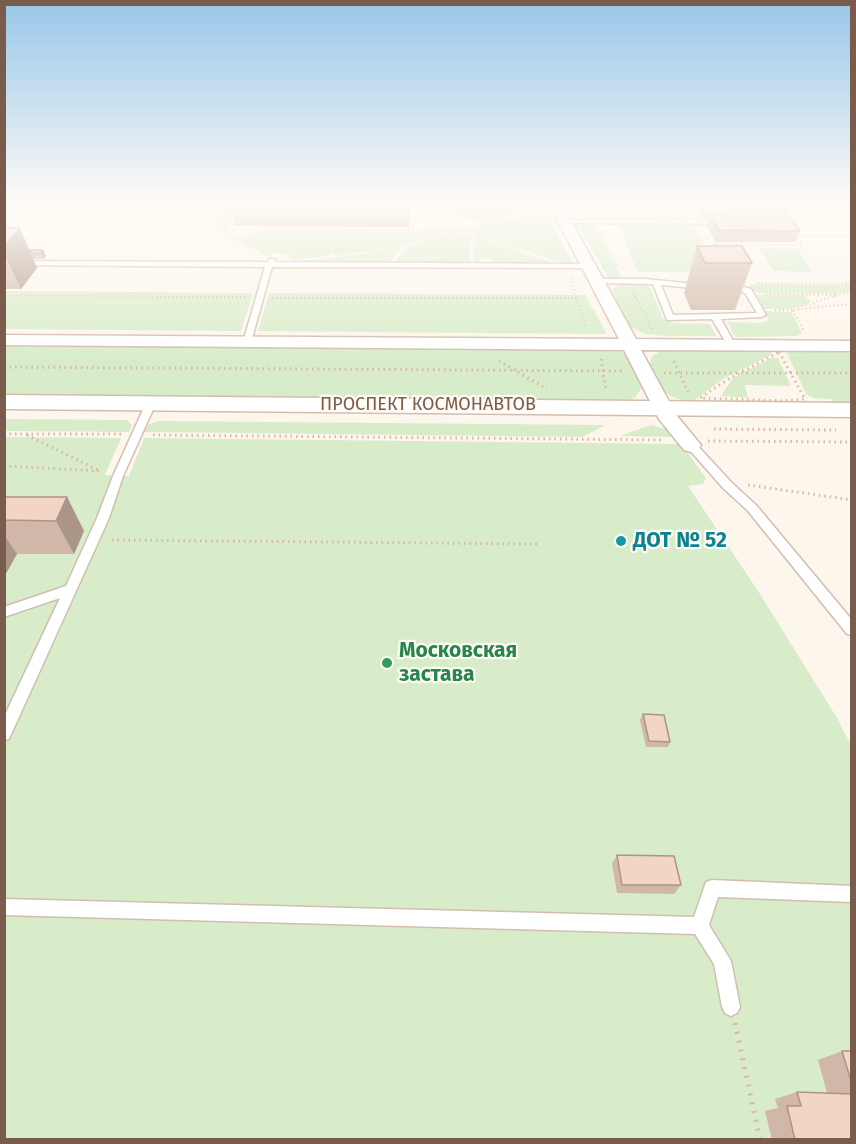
<!DOCTYPE html>
<meta charset="utf-8">
<style>
body{margin:0}
#map{position:relative;width:856px;height:1144px;overflow:hidden;background:#fdf6ec;font-family:"Fira Sans",sans-serif}
canvas{display:block}
.frame{position:absolute;inset:0;border:6px solid #7a5c4d;pointer-events:none}
</style>
<div id="map">
<canvas width="856" height="1144"></canvas>
<div class="frame"></div>
</div>
<script>
const ctx = document.querySelector('canvas').getContext('2d');
ctx.lineJoin = 'round';
function paint(path, color) { ctx.fillStyle = color; ctx.fill(path, 'evenodd'); }
const shape = rows => new Path2D(rows.map(r => 'M' + r).join(''));
function stroke(path, color, width, dash) { ctx.strokeStyle = color; ctx.lineWidth = width; ctx.lineCap = dash ? 'butt' : 'round'; ctx.setLineDash(dash || []); ctx.stroke(path); }
function label(font, color, halo, rows, align = 'center') {
  ctx.font = font + ' "Fira Sans",sans-serif'; ctx.lineWidth = 4.5; ctx.setLineDash([]); ctx.textBaseline = 'middle'; ctx.strokeStyle = halo; ctx.fillStyle = color; for (const [text, x, y, turn = 0] of rows) {
    ctx.save(); ctx.translate(x, y); ctx.rotate((+turn || 0) * Math.PI / 180); ctx.textAlign = isNaN(turn) ? turn : align; if (halo) ctx.strokeText(text, 0, 0); ctx.fillText(text, 0, 0); ctx.restore();
  }
}
const green = shape([
 [210,204,223,205,247,205,233,213,227,229,222,229,216,222],
 [611,204,681,204,688,217,616,217],
 [435,206,537,207,537,209,484,222,457,217,457,214,435,214],
 [540,211,546,213,572,262,560,262,462,230],
 [577,223,594,223,621,277,608,278],
 [619,225,693,225,718,272,637,272],
 [261,231,386,232,445,231,433,237,363,252,336,256,333,251,329,256,292,260,289,258,290,254,273,253,270,257,237,239],
 [452,231,469,237,470,264,393,264,409,245,435,239],
 [475,237,558,265,494,264,493,259,480,259,480,264,474,264],
 [400,246,402,246,388,264,289,262,356,255],
 [760,248,798,249,812,272,774,271],
 [851,282,851,290,836,294,758,293,749,288,751,284,839,285],
 [622,284,644,284,650,287,663,319,673,323,710,324,716,336,664,336,646,334,629,327,612,289],
 [5,291,253,293,241,331,5,329],
 [269,293,585,295,606,332,605,334,258,331],
 [757,295,804,295,811,302,806,306,790,309,764,309],
 [764,311,791,312,802,333,797,336,737,337,733,334,728,322,761,323,769,320],
 [5,344,600,350,623,352,629,357,640,380,641,389,635,398,623,401,5,396],
 [663,350,771,351,772,354,723,379,691,403,672,397,661,389,656,379,650,364,652,356],
 [786,351,851,352,851,403,834,403,831,399,813,398,806,394],
 [771,358,778,358,791,386,745,385,748,398,721,396,733,378],
 [5,419,127,420,132,425,129,432,5,431],
 [159,421,604,425,604,426,582,437,144,432,149,424],
 [651,425,666,429,675,437,620,436],
 [5,437,121,438,105,475,118,476,129,476,144,438,681,444,706,478,703,484,688,486,760,594,837,718,851,745,851,1139,5,1140]
]);
const pathFar2 = shape([
 [207,204,213,222,220,230,253,250],
 [816,204,852,217],
 [844,204,852,213],
 [45,206,133,207,135,204],
 [4,208,8,204],
 [220,230,456,230,456,218],
 [456,230,521,251],
 [457,230,499,219],
 [601,232,619,268],
 [226,235,234,217],
 [469,235,473,244,473,253],
 [706,235,711,244,802,245,794,233],
 [797,236,852,236],
 [233,238,255,232],
 [374,250,434,238,450,231],
 [334,253,338,248,371,251],
 [758,283,836,284,852,281],
 [633,293,652,329],
 [766,294,838,295],
 [4,296,247,297],
 [272,298,576,298,572,284,573,277],
 [576,298,587,328],
 [810,306,817,301,852,291],
 [775,310,792,310],
 [803,329,792,310,852,304]
]);
const pathFar1 = shape([
 [779,352,805,399,784,401,700,398,730,378,779,352],
 [601,359,606,390],
 [499,361,547,389],
 [674,361,688,392],
 [4,367,625,371],
 [664,373,852,373],
 [714,429,836,430],
 [4,434,122,434],
 [153,435,662,440],
 [708,441,852,442],
 [4,466,100,471,27,435],
 [748,485,852,500],
 [112,540,537,544]
]);
const path = shape([
 [735,1023,760,1140]
]);
const service = shape([
 [392,204,558,204,559,205,556,207,394,207,392,206,392,204],
 [562,220,722,220,725,222,722,224,564,223,561,221,562,220],
 [269,259,275,259,275,262,589,264,593,266,589,268,272,267,251,342,247,345,243,342,265,267,4,265,4,261,267,262,269,259],
 [594,279,645,279,705,285,706,287,702,289,661,285,673,315,757,313,745,293,724,288,728,286,744,287,751,289,766,315,762,317,721,319,736,346,732,349,728,346,712,319,667,320,653,284,597,283,593,281,594,279],
 [151,400,156,403,123,476,109,518,9,739,4,740,4,717,60,598,4,617,4,607,66,586,97,518,113,476,146,403,151,400],
 [691,442,695,443,731,482,756,505,852,620,852,635,847,634,748,511,723,488,687,447,686,445,691,442],
 [712,880,852,886,852,902,718,897,709,925,731,961,740,1007,737,1013,731,1016,725,1013,722,1007,714,964,695,934,4,915,4,899,694,917,706,882,712,880]
]);
const minor = shape([
 [549,204,562,204,636,339,852,341,852,351,641,350,677,416,701,445,698,450,691,452,684,450,659,419,624,350,4,345,4,335,619,339,549,204]
]);
const tertiary = shape([
 [4,395,852,403,852,417,4,409,4,395]
]);
const wall = shape([
 [230,204,410,204,410,209,409,227,235,226],
 [695,204,780,204,800,231,795,242,715,242,707,226,709,218,702,218],
 [4,228,30,250,43,250,46,256,44,259,33,259,37,268,21,289,4,289],
 [697,246,752,263,735,310,691,310,684,293],
 [4,497,67,497,84,531,74,554,17,554,4,577],
 [643,714,670,742,668,747,646,747,640,720],
 [617,855,681,885,674,894,617,893,612,864],
 [842,1051,852,1051,852,1140,772,1140,765,1111,778,1108,775,1099,797,1092,827,1093,818,1060]
]);
const shadedWall = shape([
 [408,204,410,204,409,227],
 [20,228,37,268,21,289,4,253,4,247],
 [43,250,46,256,44,259,41,253],
 [67,497,84,531,74,554,56,521],
 [4,535,17,554,4,577]
]);
const building = shape([
 [704,204,780,204,800,231,719,230,710,215,725,215,730,210,725,207,705,207,704,204],
 [4,228,20,228,4,247,4,228],
 [697,246,742,246,752,263,705,263,697,246],
 [30,250,43,250,41,253,31,253,30,250],
 [4,497,67,497,56,521,4,520,4,497],
 [643,714,664,715,670,742,649,741,643,714],
 [617,855,674,856,681,885,622,885,617,855],
 [842,1051,852,1051,852,1084,842,1051],
 [797,1092,852,1094,852,1140,795,1140,787,1106,801,1106,797,1092]
]);
const markers = [
 [621,541,6,"#0f9aa8"],
 [387,663,6,"#2e9e5b"]
];
const farStreetnames = [
 ["ПРОСПЕКТ КОСМОНАВТОВ",428,405]
];
const cultureNames = [
 ["ДОТ № 52",633,541]
];
const leisureNames = [
 ["Московская",399,651],
 ["застава",399,675]
];
paint(green, '#d8ecc9');
stroke(service, '#d1beb0', 3);
stroke(minor, '#d1beb0', 3);
stroke(tertiary, '#d1beb0', 3);
stroke(pathFar2, '#d9b8a5', 2, [1, 3]);
stroke(pathFar1, '#d9b8a5', 3, [1.5, 4]);
stroke(path, '#d9b8a5', 5, [2, 7]);
paint(service, '#fff');
paint(minor, '#fff');
paint(tertiary, '#fff');
paint(wall, '#d1b7a8');
paint(shadedWall, '#aa9588');
paint(building, '#f3d5c3');
stroke(building, '#aa9588', 1.5);
const sky = ctx.createLinearGradient(0, 0, 0, 364);
sky.addColorStop(0, '#97c7e8');
sky.addColorStop(0.56, '#fefbf6');
sky.addColorStop(1, '#fefbf600');
ctx.fillStyle = sky;
ctx.fillRect(0, 0, 856, 364);
for (const [x, y, r, color] of markers) { const dot = new Path2D(); dot.arc(x, y, r, 0, 2 * Math.PI); ctx.fillStyle = color; ctx.fill(dot); stroke(dot, '#fffaf3', 2); }
label('18px', '#7a5c4d', '#fffaf3', farStreetnames);
label('bold 21px', '#0d838f', '#fffaf3', cultureNames, 'left');
label('bold 21px', '#27864d', '#fffaf3', leisureNames, 'left');
</script>
